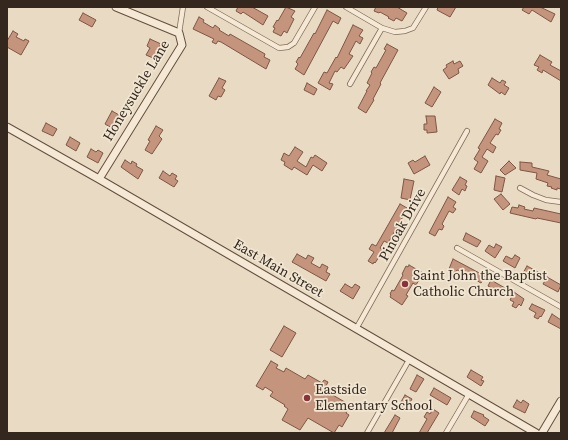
<!DOCTYPE html>
<style>
body{margin:0}
#map{position:relative;width:568px;height:440px;overflow:hidden;background:#e9dbc3;font-family:"Source Serif 4",serif}
canvas{display:block}
.frame{position:absolute;inset:0;border:8px solid #33271e;pointer-events:none}
</style>
<div id="map">
<canvas width="568" height="440"></canvas>
<div class="frame"></div>
</div>
<script>
const ctx = document.querySelector('canvas').getContext('2d');
ctx.lineJoin = 'round';
function paint(path, color) { ctx.fillStyle = color; ctx.fill(path, 'evenodd'); }
const shape = rows => new Path2D(rows.map(r => 'M' + r).join(''));
function stroke(path, color, width, dash) { ctx.strokeStyle = color; ctx.lineWidth = width; ctx.lineCap = dash ? 'butt' : 'round'; ctx.setLineDash(dash || []); ctx.stroke(path); }
function label(font, color, halo, rows, align = 'center') {
  ctx.font = font + ' "Source Serif 4",serif'; ctx.lineWidth = 3.5; ctx.setLineDash([]); ctx.textBaseline = 'middle'; ctx.strokeStyle = halo; ctx.fillStyle = color; for (const [text, x, y, turn = 0] of rows) {
    ctx.save(); ctx.translate(x, y); ctx.rotate((+turn || 0) * Math.PI / 180); ctx.textAlign = isNaN(turn) ? turn : align; if (halo) ctx.strokeText(text, 0, 0); ctx.fillText(text, 0, 0); ctx.restore();
  }
}
const building = shape([
 [238,7,252,7,268,16,263,25,243,12,241,14,236,11,238,7],
 [286,7,295,11,291,17,294,19,287,33,284,31,281,36,273,32,275,28,273,27,277,20,278,21,286,7],
 [376,7,397,7,407,13,402,21,396,18,394,21,388,18,389,17,380,12,379,13,374,11,376,7],
 [438,7,456,7,450,17,437,10,438,7],
 [524,7,540,7,555,14,551,22,532,10,529,14,522,10,524,7],
 [327,10,341,18,338,24,333,21,304,75,295,69,298,64,296,62,299,57,300,58,314,33,315,34,327,10],
 [83,13,96,20,92,27,79,20,83,13],
 [199,17,204,20,203,22,213,28,215,25,220,29,219,30,229,36,230,34,265,54,264,57,270,60,266,69,221,42,218,41,216,44,212,42,214,39,193,29,199,17],
 [353,25,363,30,359,36,363,38,360,44,356,41,349,54,353,56,344,69,341,67,337,72,335,71,329,83,333,84,330,90,318,83,324,72,327,73,336,57,337,58,353,25],
 [13,31,18,34,16,37,24,41,25,39,29,41,21,55,7,47,7,41,13,31],
 [150,39,161,44,153,58,146,55,150,48,147,46,150,39],
 [387,44,398,50,380,83,381,84,373,99,374,100,366,113,358,108,367,91,366,91,370,85,367,83,372,73,371,72,374,67,376,68,386,50,384,49,387,44],
 [540,55,552,62,550,65,561,71,561,81,543,70,542,73,537,70,539,67,534,65,540,55],
 [453,61,454,64,460,61,463,66,458,69,459,73,449,79,443,70,447,67,446,65,453,61],
 [219,78,226,81,222,88,225,90,221,97,218,96,216,100,209,96,219,78],
 [492,78,500,83,502,80,506,82,504,85,509,88,505,95,501,92,500,94,488,85,492,78],
 [307,83,317,89,314,95,304,90,307,83],
 [434,87,441,92,432,107,425,103,434,87],
 [112,111,119,115,112,128,105,124,112,111],
 [426,116,435,116,437,132,427,133,427,130,424,130,424,124,427,124,426,116],
 [495,119,502,123,499,129,501,130,498,135,496,134,490,143,496,147,493,153,487,149,482,157,488,161,481,173,474,169,478,162,474,159,480,149,478,148,495,119],
 [46,123,57,129,53,136,42,131,46,123],
 [156,126,163,130,159,136,162,139,152,154,145,150,150,141,148,140,156,126],
 [70,137,80,143,76,151,66,145,70,137],
 [295,147,303,152,297,161,306,167,311,157,313,158,315,155,327,163,322,171,313,165,307,175,294,167,292,170,284,165,285,162,281,160,284,153,289,156,295,147],
 [91,149,96,152,98,150,103,153,98,163,87,157,91,149],
 [425,156,430,165,414,174,408,163,413,160,415,162,425,156],
 [125,160,131,164,132,161,137,164,136,166,143,170,138,179,121,167,125,160],
 [509,161,516,168,505,175,500,170,509,161],
 [520,162,532,163,532,167,549,171,547,175,561,179,561,189,557,188,557,190,551,188,552,187,547,186,548,183,536,179,537,173,520,170,520,162],
 [163,171,170,176,172,173,177,176,175,179,178,181,174,187,159,178,163,171],
 [496,176,505,178,502,192,494,190,496,176],
 [460,177,467,181,465,185,467,186,465,191,462,189,459,195,452,190,460,177],
 [404,179,414,181,410,200,401,198,404,179],
 [501,194,510,204,503,210,494,199,501,194],
 [448,197,456,202,453,207,456,209,453,213,449,211,442,224,444,226,442,230,439,229,435,236,429,233,448,197],
 [400,204,407,208,405,213,388,243,384,241,380,248,382,249,380,254,381,254,375,263,374,262,373,264,368,261,374,252,369,249,372,244,376,246,400,204],
 [519,205,525,207,524,209,533,211,534,208,561,214,561,223,537,218,536,219,510,213,512,207,518,208,519,205],
 [466,233,481,241,477,247,463,240,466,233],
 [496,244,502,247,495,258,485,251,489,245,494,248,496,244],
 [297,254,306,259,308,255,314,258,311,263,320,268,322,264,328,267,326,272,330,274,326,281,292,262,297,254],
 [515,255,520,258,515,268,503,261,506,256,512,259,515,255],
 [453,259,485,276,481,283,462,272,457,270,455,273,449,269,453,259],
 [409,265,423,273,416,285,413,283,406,295,408,296,402,305,390,297,391,295,390,294,392,290,394,291,403,275,402,274,406,266,408,267,409,265],
 [527,266,540,273,535,280,523,273,527,266],
 [547,277,561,285,558,292,543,284,547,277],
 [491,280,505,288,502,294,488,286,491,280],
 [345,284,352,288,355,284,360,287,353,299,340,291,345,284],
 [514,292,524,299,521,306,519,304,516,308,512,306,514,302,510,300,514,292],
 [532,304,545,310,541,317,540,316,538,319,534,317,536,313,529,309,532,304],
 [552,314,561,320,561,329,548,322,552,314],
 [284,326,296,333,282,357,270,350,284,326],
 [271,361,278,365,276,368,284,372,286,368,305,379,308,375,322,383,324,380,328,382,324,390,350,405,346,413,349,415,342,427,339,425,334,433,308,418,300,430,282,420,288,409,284,406,285,405,270,396,273,392,265,387,263,390,256,386,271,361],
 [471,370,483,377,481,380,484,381,481,386,467,377,471,370],
 [417,375,424,379,416,392,410,389,417,375],
 [434,388,451,398,447,405,430,395,434,388],
 [405,395,412,399,405,411,398,407,405,395],
 [517,400,521,403,523,400,529,404,525,413,513,407,517,400],
 [433,409,439,413,427,433,419,433,427,419,424,417,427,412,430,414,433,409],
 [474,411,484,415,483,416,489,420,485,426,471,417,474,411],
 [395,415,400,418,392,433,384,433,395,415]
]);
const street = shape([
 [207,7,279,48,288,47,294,43,315,7],
 [346,7,382,28,395,32,405,31,413,28,426,7],
 [179,33,183,7],
 [350,84,382,28],
 [520,188,533,195,546,200,561,202],
 [457,248,561,307],
 [356,329,467,131],
 [367,433,409,360],
 [446,433,469,394]
]);
const secondary = shape([
 [7,127,99,179,536,433],
 [99,179,182,45,179,33,116,7],
 [542,433,561,401]
]);
const markers = [
 [405,284,4,"#8b3139"],
 [307,398,4,"#8b3139"]
];
const streetNames = [
 ["Honeysuckle Lane",137,91,-59],
 ["Pinoak Drive",403,225,-61],
 ["East Main Street",278,269,30]
];
const poiNames = [
 ["Saint John the Baptist",413,276],
 ["Catholic Church",413,292],
 ["Eastside",315,390],
 ["Elementary School",315,406]
];
paint(building, '#c4947c');
stroke(building, '#7e5644', 1);
stroke(street, '#816d5b', 6);
stroke(secondary, '#634e3f', 9);
stroke(street, '#f5e9d5', 4.5);
stroke(secondary, '#f5e9d5', 7);
for (const [x, y, r, color] of markers) { const dot = new Path2D(); dot.arc(x, y, r, 0, 2 * Math.PI); ctx.fillStyle = color; ctx.fill(dot); stroke(dot, '#f1e6d2', 1.5); }
label('14px', '#33271e', '#f1e6d2', streetNames);
label('14px', '#33271e', '#f1e6d2', poiNames, 'left');
</script>
